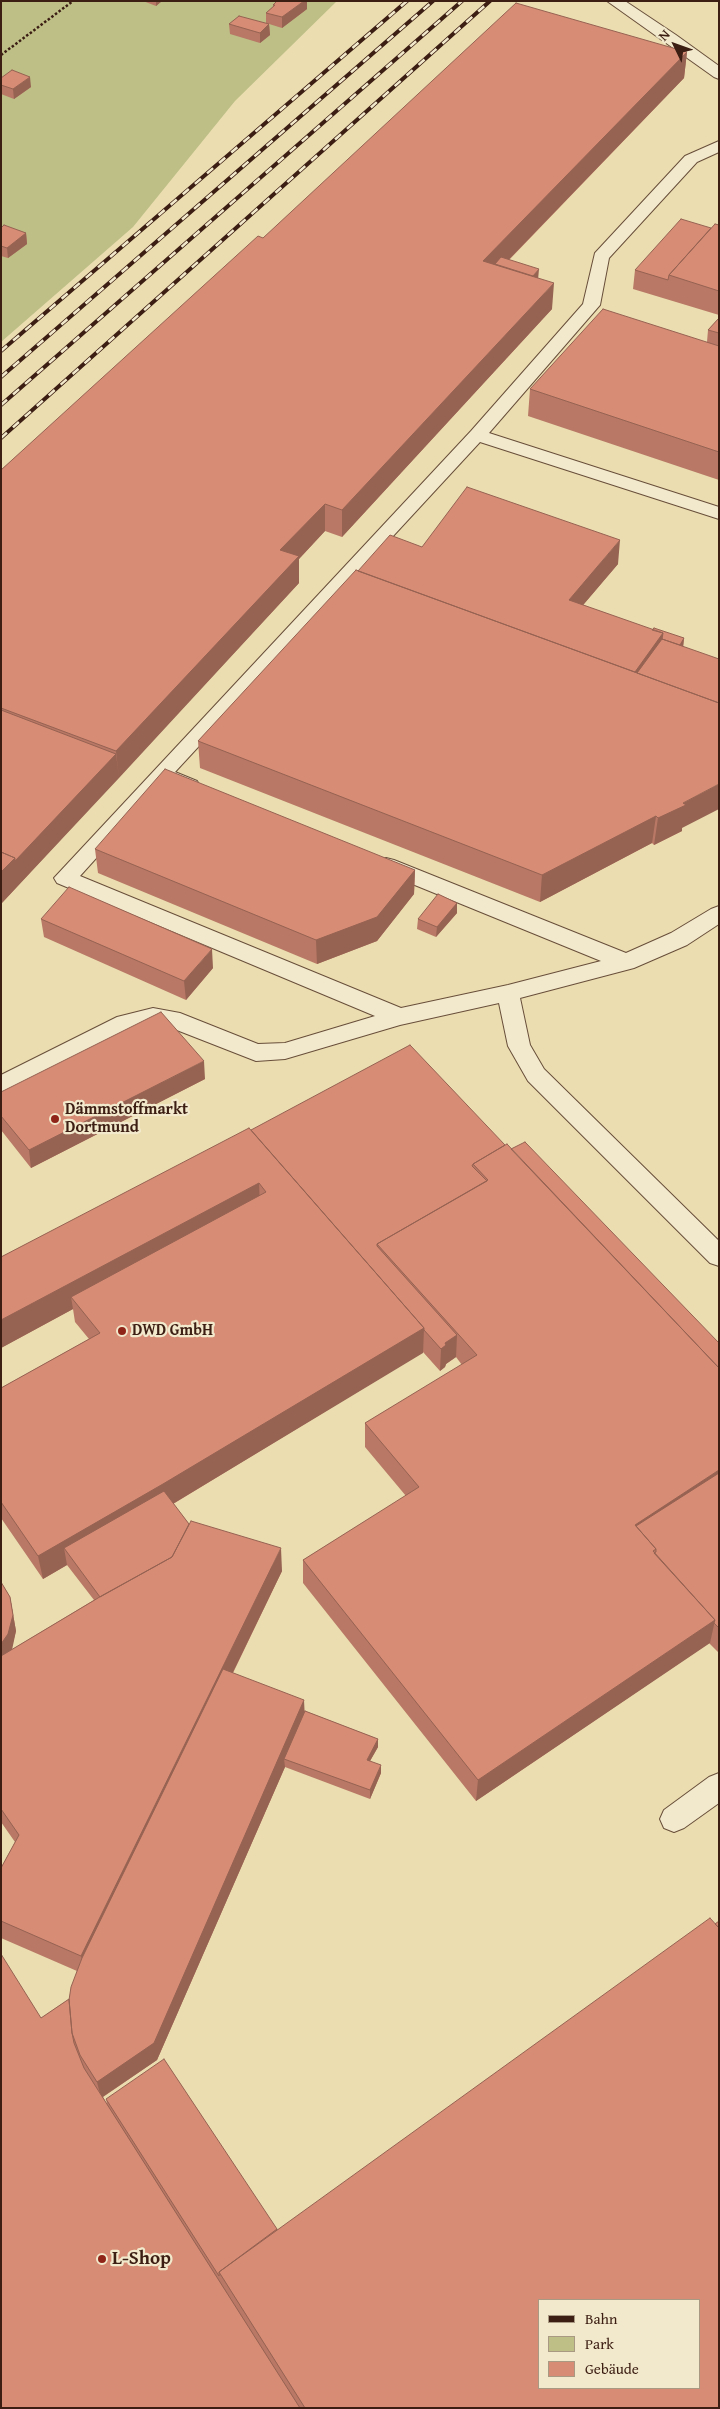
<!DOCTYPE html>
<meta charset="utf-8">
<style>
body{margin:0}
#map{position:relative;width:720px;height:2409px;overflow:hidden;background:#ebddb0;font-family:"Gentium Book Plus",serif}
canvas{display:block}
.frame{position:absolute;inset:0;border:2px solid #3c1e13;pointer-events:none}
.legend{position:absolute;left:538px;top:2299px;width:162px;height:90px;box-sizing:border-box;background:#f2e9cc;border:1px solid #a99882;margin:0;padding:6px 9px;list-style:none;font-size:15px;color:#3c1e13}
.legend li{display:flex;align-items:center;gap:10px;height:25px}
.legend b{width:25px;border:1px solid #a99882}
.north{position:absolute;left:650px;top:20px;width:50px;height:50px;-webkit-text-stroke:4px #f2e9cc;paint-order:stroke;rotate:312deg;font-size:14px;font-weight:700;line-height:20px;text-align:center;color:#3c1e13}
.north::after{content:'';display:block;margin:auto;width:18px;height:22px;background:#3c1e13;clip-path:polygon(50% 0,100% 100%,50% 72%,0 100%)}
</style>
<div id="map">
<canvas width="720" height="2409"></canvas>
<div class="frame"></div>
<ul class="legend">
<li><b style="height:6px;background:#3c1e13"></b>Bahn</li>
<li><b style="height:14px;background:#bdbf87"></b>Park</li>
<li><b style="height:14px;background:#d68c75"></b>Gebäude</li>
</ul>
<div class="north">N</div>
</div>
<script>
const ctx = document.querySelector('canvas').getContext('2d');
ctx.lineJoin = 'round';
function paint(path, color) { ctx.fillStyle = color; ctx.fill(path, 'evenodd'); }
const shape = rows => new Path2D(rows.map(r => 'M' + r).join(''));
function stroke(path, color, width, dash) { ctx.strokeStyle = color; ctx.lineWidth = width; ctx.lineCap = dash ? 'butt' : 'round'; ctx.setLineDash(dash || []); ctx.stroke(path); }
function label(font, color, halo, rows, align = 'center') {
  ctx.font = font + ' "Gentium Book Plus",serif'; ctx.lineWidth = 4.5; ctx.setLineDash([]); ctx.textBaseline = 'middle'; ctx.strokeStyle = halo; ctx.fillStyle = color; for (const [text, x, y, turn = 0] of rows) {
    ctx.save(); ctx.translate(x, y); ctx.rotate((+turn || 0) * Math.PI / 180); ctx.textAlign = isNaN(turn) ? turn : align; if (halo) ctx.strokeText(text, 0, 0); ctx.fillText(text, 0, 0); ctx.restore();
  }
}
const green = shape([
 [1,1,337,1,235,101,133,227,1,342]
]);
const path = shape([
 [1,55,73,1]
]);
const service = shape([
 [607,1,625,1,676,35,719,66,719,79,714,77,607,1],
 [719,141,719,152,697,162,609,258,600,305,489,433,719,507,719,519,480,442,175,772,197,781,200,786,197,791,190,793,164,783,80,876,401,1008,508,985,601,961,378,870,375,865,378,860,386,858,394,860,626,953,671,933,711,909,719,906,719,924,687,945,634,968,520,998,530,1045,544,1069,719,1241,719,1266,710,1263,528,1081,508,1046,499,1003,400,1025,285,1059,256,1061,169,1027,153,1024,131,1030,1,1094,1,1075,117,1017,153,1008,180,1013,258,1044,285,1043,375,1016,57,883,54,878,471,431,583,304,595,253,685,156,719,141],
 [719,1773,719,1803,684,1828,674,1832,664,1828,660,1819,664,1810,709,1777,719,1773]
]);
const rail = shape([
 [1,351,407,1],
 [1,377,433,1],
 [1,405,462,1],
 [1,438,490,1]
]);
const wall = shape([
 [143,1,162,1,156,6],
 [273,5,307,9,282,28,266,23,266,13,273,7],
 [229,24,269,24,270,35,260,43,230,34],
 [687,52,684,78,509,260,538,278,552,309,342,537,325,531,299,559,299,583,1,904,1,470,263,238],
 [1,78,31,87,14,99,1,94],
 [719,225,719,315,633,289,635,270,711,228],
 [1,228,26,233,27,244,8,258,1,256],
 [719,318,719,480,528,416,530,389,707,342,708,330],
 [422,547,618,564,583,605,652,630,684,638,683,646,682,831,654,845,652,843,540,902,200,768,198,741,358,571],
 [95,849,415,870,414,894,377,941,317,964,98,873],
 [457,903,457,913,436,937,417,929,418,919],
 [41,919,213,968,186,1000,44,937],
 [205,1079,31,1168,1,1130,1,1092],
 [251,1130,505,1145,719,1343,719,1653,709,1643,476,1801,303,1583,303,1560,406,1496,365,1447,365,1423,462,1365,456,1357,446,1364,445,1367,440,1371,423,1352,173,1504,189,1524,282,1571,233,1673,305,1711,378,1739,378,1747,370,1761,381,1773,370,1799,285,1767,157,2060,103,2097,107,2104,106,2099,277,2229,719,2408,1,2408,41,2018,69,1999,77,1971,1,1938,1,1868,15,1842,1,1822,1,1582,10,1597,16,1631,11,1650,94,1600,67,1565,43,1579,1,1518,1,1388,89,1339,75,1322,73,1309,1,1348,1,1257]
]);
const shadedWall = shape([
 [156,1,162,1,156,6],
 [304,1,307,1,307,9,282,28,282,17],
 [269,24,270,35,260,43,260,33],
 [687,52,684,78,490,279,483,261],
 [30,77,31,87,14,99,13,89],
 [26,233,27,244,8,258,7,248],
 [539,269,538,280,521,289],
 [554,283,552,309,342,537,342,510],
 [325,504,325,531,299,559,299,583,119,778,116,751,280,550],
 [620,540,618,564,567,624,569,600],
 [663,633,660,658,642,683,633,674],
 [684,638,683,649,675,652],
 [116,754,119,778,1,904,1,872],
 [719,784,719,809,682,828,682,831,654,845,658,818,683,803],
 [656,816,652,843,540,902,542,875],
 [415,870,414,894,377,941,317,964,316,940],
 [457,903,457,913,436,937,437,927],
 [212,949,213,968,186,1000,184,981],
 [204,1061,205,1079,31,1168,29,1150],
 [259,1183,260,1208,71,1297,73,1309,1,1348,1,1320],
 [424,1328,423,1353,166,1508,64,1548,67,1565,43,1579,38,1556],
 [457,1335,456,1357,446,1364,445,1367,440,1371,441,1349,445,1343],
 [719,1470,719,1491,645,1539,635,1525],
 [281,1548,282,1571,86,1975,81,1956],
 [10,1597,16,1631,12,1650,1,1665,1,1644],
 [715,1620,710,1643,476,1801,478,1780],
 [304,1700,305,1720,284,1759,285,1767,157,2060,101,2098,97,2082],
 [378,1739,378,1747,366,1768,367,1760],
 [381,1765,381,1773,370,1799,370,1790]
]);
const building = shape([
 [277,1,304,1,282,17,266,13,275,5,273,5,277,1],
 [516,3,687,52,483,261,554,283,342,510,325,504,280,550,299,556,116,751,1,708,1,470,258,236,263,238,516,3],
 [239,16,269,24,260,33,229,24,239,16],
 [12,70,30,77,13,89,1,85,1,78,12,70],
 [681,219,711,228,669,275,668,280,635,270,681,219],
 [715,224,719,225,719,291,669,275,715,224],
 [4,225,26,233,7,248,1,246,1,228,4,225],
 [501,257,539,269,533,276,495,264,501,257],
 [603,309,719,346,719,452,530,389,603,309],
 [719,318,719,333,708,330,719,318],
 [467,487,620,540,569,600,663,633,635,672,358,571,390,535,422,547,467,487],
 [356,570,719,703,719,784,683,803,686,805,658,818,656,816,542,875,198,741,356,570],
 [654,628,684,638,680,645,662,639,663,633,652,630,654,628],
 [662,639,719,659,719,703,637,673,662,639],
 [1,710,116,754,15,861,15,858,1,852,1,710],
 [165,769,415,870,377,917,316,940,95,849,165,769],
 [1,852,15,858,1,872,1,852],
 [69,887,212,949,184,981,41,919,69,887],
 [438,894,457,903,437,927,418,919,438,894],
 [161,1012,204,1061,29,1150,1,1116,1,1092,161,1012],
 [410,1045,505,1145,473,1164,472,1166,487,1181,377,1244,377,1246,457,1335,445,1343,446,1345,441,1349,424,1330,424,1328,251,1130,410,1045],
 [249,1128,424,1328,163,1484,38,1556,1,1502,1,1388,100,1333,71,1297,266,1192,259,1183,1,1320,1,1257,249,1128],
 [525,1142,719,1343,719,1368,511,1149,525,1142],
 [507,1144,719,1368,719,1470,635,1525,656,1549,653,1551,715,1620,478,1780,303,1560,419,1487,365,1423,477,1355,377,1244,488,1180,473,1164,507,1144],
 [719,1473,719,1628,714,1623,715,1620,654,1553,656,1552,656,1549,636,1526,719,1473],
 [164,1491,189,1524,172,1557,100,1597,64,1548,164,1491],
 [191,1521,281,1548,81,1956,1,1921,1,1868,19,1835,1,1809,1,1656,103,1595,172,1557,191,1521],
 [1,1582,10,1597,13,1615,8,1634,1,1644,1,1582],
 [223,1669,304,1700,154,2043,97,2082,80,2055,72,2033,69,2000,71,1987,82,1958,223,1669],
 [305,1711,378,1739,367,1760,381,1765,370,1790,284,1759,305,1711],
 [710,1918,719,1928,719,2408,305,2408,219,2272,710,1918],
 [539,2300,699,2300,699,2388,539,2388,539,2300],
 [719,1921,719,1928,715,1924,719,1921],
 [1,1954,41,2018,69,1999,72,2033,74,2043,84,2068,300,2408,1,2408,1,1954],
 [164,2059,277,2229,219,2272,219,2276,106,2099,164,2059]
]);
const markers = [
 [55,1119,5,"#8f2418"],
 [122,1331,5,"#8f2418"],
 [102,2259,5,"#8f2418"]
];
const poiNames = [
 ["Dämmstoffmarkt",65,1110],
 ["Dortmund",65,1128],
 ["DWD GmbH",132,1331]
];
const nearPoinames = [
 ["L-Shop",112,2259]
];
paint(green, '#bdbf87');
stroke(service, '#684e3a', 2);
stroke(path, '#3c1e13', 2.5, [2.5, 2]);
paint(service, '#f2e9cc');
stroke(rail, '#3c1e13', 4);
stroke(rail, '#f2e9cc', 2.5, [8]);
paint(wall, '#b87865');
paint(shadedWall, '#966252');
paint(building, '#d68c75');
stroke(building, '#966252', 1);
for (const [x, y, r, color] of markers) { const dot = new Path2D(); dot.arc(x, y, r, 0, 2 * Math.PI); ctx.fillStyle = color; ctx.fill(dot); stroke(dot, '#f2e9cc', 2); }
label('bold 16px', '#3c1e13', '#f2e9cc', poiNames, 'left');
label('bold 19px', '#3c1e13', '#f2e9cc', nearPoinames, 'left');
</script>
